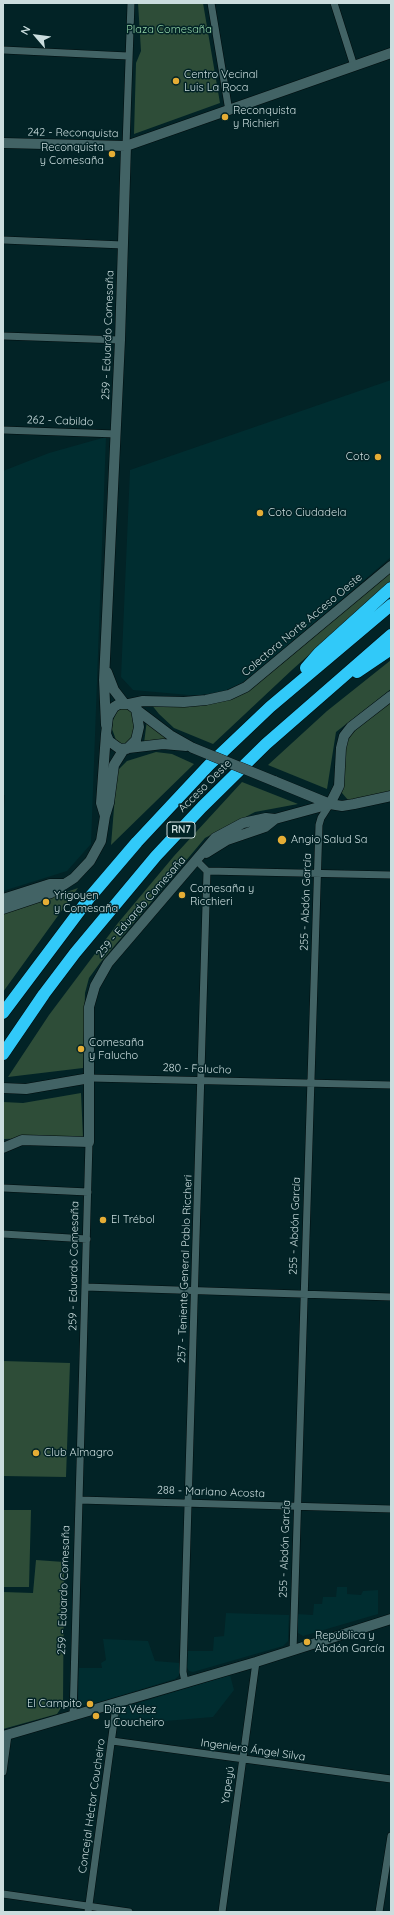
<!DOCTYPE html>
<meta charset="utf-8">
<style>
body{margin:0}
#map{position:relative;width:394px;height:1915px;overflow:hidden;background:#022326;font-family:Quicksand,sans-serif}
canvas{display:block}
.frame{position:absolute;inset:0;border:4px solid #cbddde;pointer-events:none}
.north{position:absolute;left:16px;top:16px;width:40px;height:40px;-webkit-text-stroke:3px #022326;paint-order:stroke;rotate:298deg;font-size:11px;font-weight:700;line-height:16px;text-align:center;color:#cbddde}
.north::after{content:'';display:block;margin:auto;width:14px;height:18px;background:#cbddde;clip-path:polygon(50% 0,100% 100%,50% 72%,0 100%)}
</style>
<div id="map">
<canvas width="394" height="1915"></canvas>
<div class="frame"></div>
<div class="north">N</div>
</div>
<script>
const ctx = document.querySelector('canvas').getContext('2d');
ctx.lineJoin = 'round';
function paint(path, color) { ctx.fillStyle = color; ctx.fill(path, 'evenodd'); }
const shape = rows => new Path2D(rows.map(r => 'M' + r).join(''));
function stroke(path, color, width, dash) { ctx.strokeStyle = color; ctx.lineWidth = width; ctx.lineCap = dash ? 'butt' : 'round'; ctx.setLineDash(dash || []); ctx.stroke(path); }
function label(font, color, halo, rows, align = 'center') {
  ctx.font = font + ' Quicksand,sans-serif'; ctx.lineWidth = 3; ctx.setLineDash([]); ctx.textBaseline = 'middle'; ctx.strokeStyle = halo; ctx.fillStyle = color; for (const [text, x, y, turn = 0] of rows) {
    ctx.save(); ctx.translate(x, y); ctx.rotate((+turn || 0) * Math.PI / 180); ctx.textAlign = isNaN(turn) ? turn : align; if (halo) ctx.strokeText(text, 0, 0); ctx.fillText(text, 0, 0); ctx.restore();
  }
}
const built = shape([
 [391,380,391,557,260,670,240,686,224,692,200,696,133,690,121,677,130,470],
 [106,437,91,844,67,871,3,891,3,821,5,795,3,795,3,471,49,453],
 [337,1587,347,1587,347,1594,361,1595,363,1591,378,1590,378,1614,303,1636,298,1633,296,1614,313,1615,314,1604,322,1604,323,1597,336,1597],
 [226,1613,289,1615,288,1641,283,1646,193,1672,189,1671,186,1666,186,1651,213,1651,214,1637,224,1636],
 [103,1639,148,1641,155,1661,180,1663,180,1675,175,1679,86,1706,82,1705,78,1701,79,1668,102,1668,101,1663,106,1660],
 [230,1675,234,1690,213,1717,118,1725,120,1711,125,1707]
]);
const green = shape([
 [138,3,203,3,220,103,134,134,136,63,141,51],
 [391,571,391,582,293,669,213,744,174,728,159,714,151,704,244,692,283,663],
 [391,660,391,689,336,732,327,789,268,765,327,711],
 [391,702,391,791,352,801,348,800,342,793,345,744,351,734],
 [123,708,134,711,135,736,128,744,123,745,116,740,112,729,113,720,118,710],
 [147,720,173,741,144,743],
 [156,752,172,754,194,764,111,845,117,771,127,761],
 [242,782,298,804,255,812,205,838,100,963,89,978,85,993,83,1068,8,1077,49,1015,118,923,174,856],
 [78,888,3,992,3,914],
 [81,1093,83,1137,3,1139,3,1102,23,1103],
 [3,1361,70,1363,66,1477,3,1476],
 [3,1510,31,1510,29,1587,3,1587],
 [36,1560,64,1562,63,1705,57,1714,3,1729,3,1592,33,1593]
]);
const street = shape([
 [211,3,229,111],
 [334,3,354,66],
 [3,50,128,56],
 [126,146,131,3],
 [3,240,123,245],
 [3,336,120,340],
 [3,430,116,434],
 [207,871,391,875],
 [90,1078,391,1085],
 [3,1188,88,1192],
 [3,1234,87,1239],
 [85,1287,391,1297],
 [79,1500,391,1509],
 [293,1651,319,825,321,818,330,804],
 [185,1682,183,1672,207,871,197,861],
 [73,1716,89,1142],
 [112,1741,391,1779],
 [3,1772,8,1735],
 [3,1894,129,1912],
 [88,1912,115,1714,115,1703],
 [222,1912,256,1662],
 [379,1912,391,1836]
]);
const secondary = shape([
 [3,143,126,146,391,53],
 [107,672,114,690,124,703],
 [129,704,143,701,184,702,206,700,229,695,246,687,391,566],
 [106,725,104,680,120,340,126,146],
 [186,746,163,744,120,749,109,741,106,734,108,717,114,707,119,704,129,704,170,735,193,748],
 [127,749,136,740,139,727,136,709],
 [274,781,330,804],
 [330,804,339,786,341,748,344,736,351,727,391,696],
 [105,816,101,803,106,734],
 [206,853,227,840,265,827,275,819],
 [3,899,50,884,64,884],
 [3,909,51,893,74,878,90,861,101,841,105,816,109,803,114,765,124,749],
 [3,1088,26,1089,90,1078],
 [3,1148,22,1140,89,1142,89,1007,95,986,108,963,215,838,243,823,266,818,275,819,330,804,342,806,354,804,391,796],
 [3,1736,256,1662,391,1619]
]);
const highway = shape([
 [306,668,319,653,391,588],
 [357,672,391,649],
 [3,1013,90,897,137,842,209,765,270,707,391,605],
 [3,1054,44,994,75,953,156,856,202,807,266,744,391,635]
]);
const secondaryBridge = shape([
 [193,748,274,781]
]);
const markers = [
 [176,81,4,"#e5ad35"],
 [225,117,4,"#e5ad35"],
 [112,154,4,"#e5ad35"],
 [378,457,4,"#e5ad35"],
 [260,513,4,"#e5ad35"],
 [282,840,5,"#e5ad35"],
 [182,895,4,"#e5ad35"],
 [46,902,4,"#e5ad35"],
 [81,1049,4,"#e5ad35"],
 [103,1220,4,"#e5ad35"],
 [36,1453,4,"#e5ad35"],
 [307,1642,4,"#e5ad35"],
 [90,1704,4,"#e5ad35"],
 [96,1716,4,"#e5ad35"]
];
const shields = [
 [181,830,28]
];
const shieldNames = [
 ["RN7",181,830]
];
const parkNames = [
 ["Plaza Comesaña",169,30]
];
const poiNames = [
 ["Centro Vecinal",184,75],
 ["Luis La Roca",184,88],
 ["Reconquista",233,111],
 ["y Richieri",233,124],
 ["Reconquista",104,148,"right"],
 ["y Comesaña",104,161,"right"],
 ["Coto",370,457,"right"],
 ["Coto Ciudadela",268,513],
 ["Angio Salud Sa",291,840],
 ["Comesaña y",190,889],
 ["Ricchieri",190,902],
 ["Yrigoyen",54,896],
 ["y Comesaña",54,909],
 ["Comesaña",89,1043],
 ["y Falucho",89,1056],
 ["El Trébol",111,1220],
 ["Club Almagro",44,1453],
 ["República y",315,1636],
 ["Abdón García",315,1649],
 ["El Campito",82,1704,"right"],
 ["Díaz Vélez",104,1710],
 ["y Coucheiro",104,1723]
];
const streetNames = [
 ["242 - Reconquista",73,133,1],
 ["259 - Eduardo Comesaña",108,335,-88],
 ["262 - Cabildo",60,421,2],
 ["Colectora Norte Acceso Oeste",302,625,-40],
 ["Acceso Oeste",205,786,-45],
 ["255 - Abdón García",306,902,-88],
 ["259 - Eduardo Comesaña",141,907,-49],
 ["280 - Falucho",197,1069,2],
 ["255 - Abdón García",295,1226,-88],
 ["259 - Eduardo Comesaña",74,1266,-89],
 ["257 - Teniente General Pablo Riccheri",185,1269,-88],
 ["288 - Mariano Acosta",211,1492,2],
 ["255 - Abdón García",285,1549,-88],
 ["259 - Eduardo Comesaña",64,1590,-88],
 ["Ingeniero Ángel Silva",253,1750,8],
 ["Yapeyú",228,1785,-82],
 ["Concejal Héctor Coucheiro",92,1806,-82]
];
paint(built, '#002d30');
paint(green, '#2e4d38');
stroke(street, '#000c0d', 8);
stroke(secondary, '#000c0d', 11);
stroke(highway, '#000c0d', 13);
stroke(street, '#426365', 7);
stroke(secondary, '#426365', 10);
stroke(highway, '#31c9f9', 12);
stroke(secondaryBridge, '#000c0d', 11, []);
stroke(secondaryBridge, '#426365', 10);
for (const [x, y, r, color] of markers) { const dot = new Path2D(); dot.arc(x, y, r, 0, 2 * Math.PI); ctx.fillStyle = color; ctx.fill(dot); stroke(dot, '#022326', 1.5); }
for (const [x, y, w] of shields) { const box = new Path2D(); box.roundRect(x - w / 2, y - 8, w, 16, 3); ctx.fillStyle = '#022326'; ctx.fill(box); stroke(box, '#cbddde', 1); }
label('bold 10px', '#cbddde', null, shieldNames);
label('11px', '#93d3a6', '#022326', parkNames);
label('11px', '#cbddde', '#022326', poiNames, 'left');
label('11px', '#cbddde', '#022326', streetNames);
</script>
